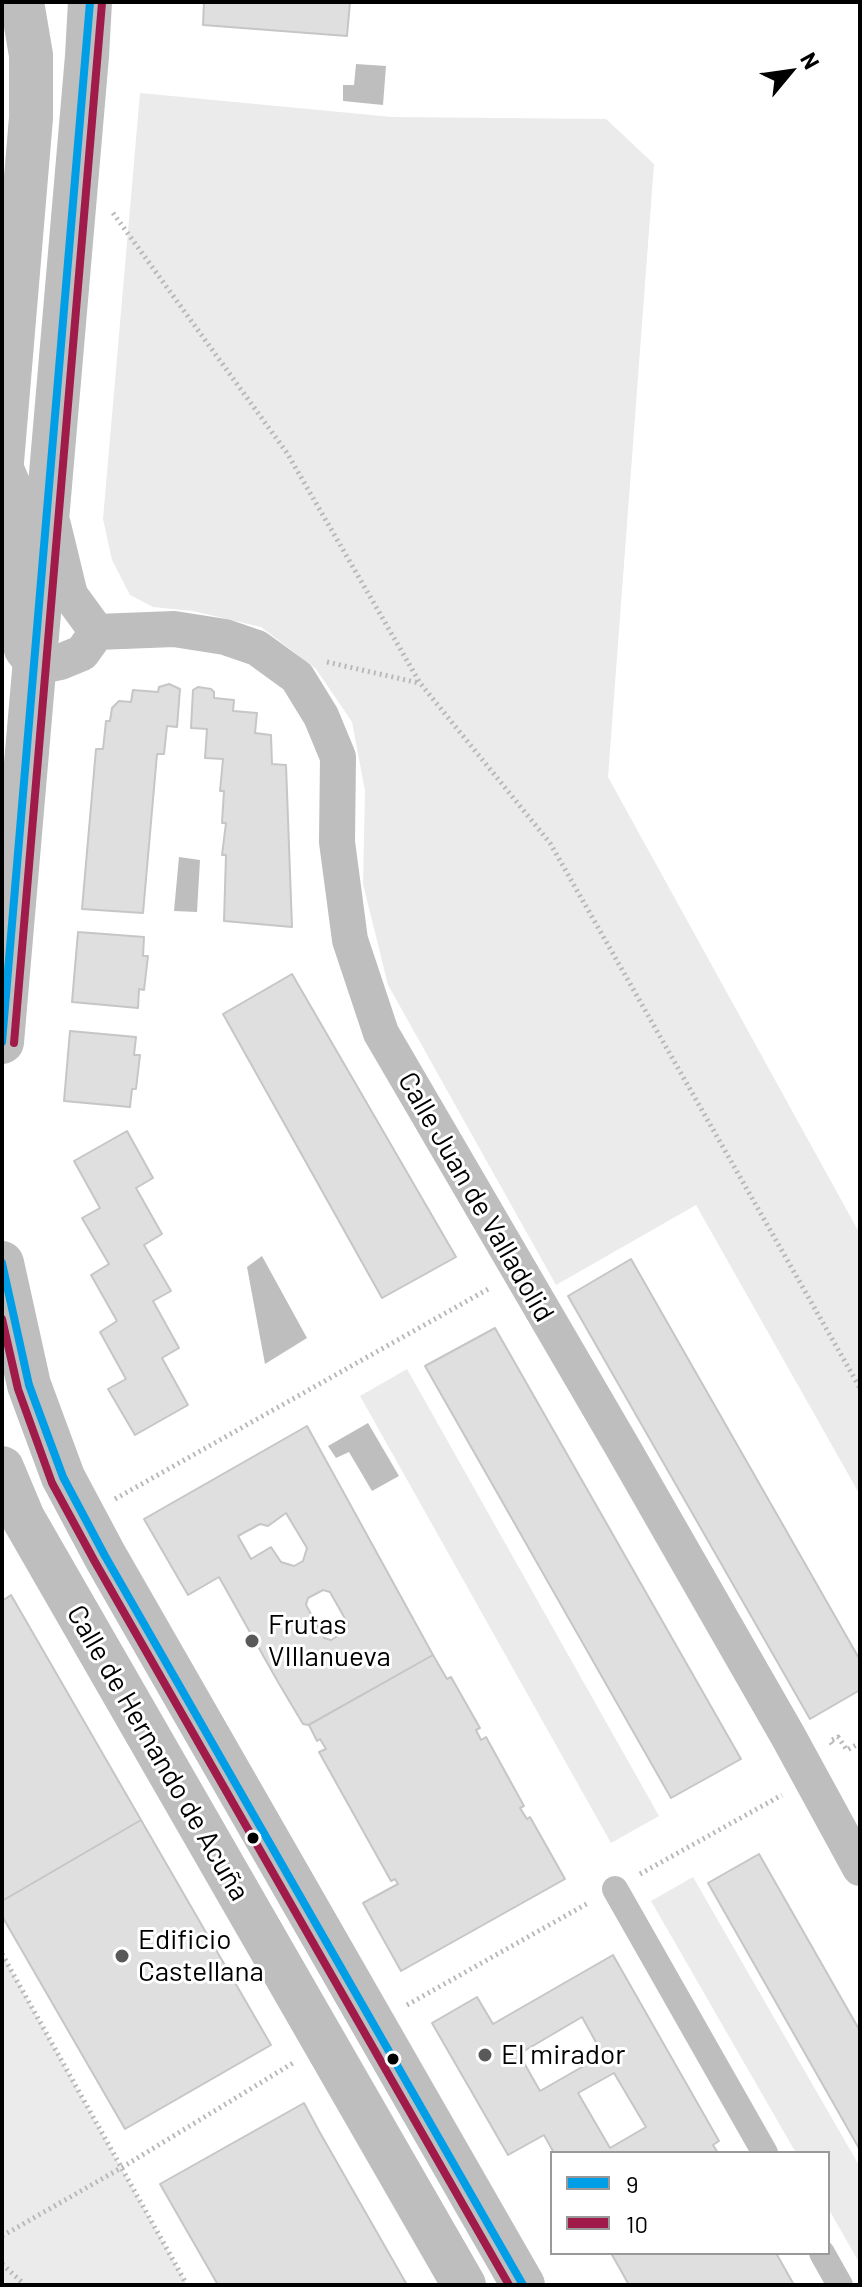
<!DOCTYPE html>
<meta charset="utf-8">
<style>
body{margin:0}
#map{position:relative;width:862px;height:2287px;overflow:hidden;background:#fff;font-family:Barlow,sans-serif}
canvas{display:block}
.frame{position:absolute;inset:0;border:4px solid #000;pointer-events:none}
.legend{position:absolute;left:550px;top:2151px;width:280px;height:104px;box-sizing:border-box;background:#fff;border:2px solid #999;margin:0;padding:10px 14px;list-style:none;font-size:24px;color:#000}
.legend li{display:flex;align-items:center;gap:16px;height:40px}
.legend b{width:40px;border:2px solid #999}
.north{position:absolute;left:750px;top:32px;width:80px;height:80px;-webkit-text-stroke:6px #fff;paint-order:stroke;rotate:61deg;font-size:22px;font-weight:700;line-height:32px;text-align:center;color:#000}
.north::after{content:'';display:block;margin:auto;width:28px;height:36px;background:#000;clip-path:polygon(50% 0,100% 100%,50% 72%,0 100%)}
</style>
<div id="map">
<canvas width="862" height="2287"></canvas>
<div class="frame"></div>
<ul class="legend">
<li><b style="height:10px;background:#009ee6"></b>9</li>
<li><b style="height:10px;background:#a01a4a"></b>10</li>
</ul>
<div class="north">N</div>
</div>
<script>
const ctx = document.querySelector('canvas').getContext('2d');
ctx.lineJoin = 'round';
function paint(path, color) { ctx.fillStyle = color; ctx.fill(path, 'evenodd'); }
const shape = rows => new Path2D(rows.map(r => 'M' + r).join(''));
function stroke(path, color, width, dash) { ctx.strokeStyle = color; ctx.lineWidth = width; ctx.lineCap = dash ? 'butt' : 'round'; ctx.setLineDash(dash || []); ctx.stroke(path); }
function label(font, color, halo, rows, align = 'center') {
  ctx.font = font + ' Barlow,sans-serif'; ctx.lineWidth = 6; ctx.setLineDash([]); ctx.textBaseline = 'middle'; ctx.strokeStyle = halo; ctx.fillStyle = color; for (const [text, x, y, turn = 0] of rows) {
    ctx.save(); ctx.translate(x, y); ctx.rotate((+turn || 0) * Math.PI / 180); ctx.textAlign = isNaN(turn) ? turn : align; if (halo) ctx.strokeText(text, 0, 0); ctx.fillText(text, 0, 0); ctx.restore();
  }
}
const green = shape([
 [140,93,392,117,606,119,654,164,608,777,860,1234,860,1495,696,1205,556,1285,388,985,363,884,365,791,352,722,316,669,261,627,193,611,153,607,130,595,112,560,103,519],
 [407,1369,659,1816,611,1843,360,1396],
 [693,1877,860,2167,860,2264,828,2208,828,2153,796,2153,651,1901],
 [2,1954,121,2168,187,2285,2,2285]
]);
const water = shape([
 [356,64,386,66,383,105,343,101,343,85,354,85],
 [179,857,200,860,197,912,174,911],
 [262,1256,307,1338,265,1364,247,1267],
 [368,1423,399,1476,372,1491,349,1452,336,1458,328,1446]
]);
const building = shape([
 [204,2,350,2,347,36,203,25,204,2],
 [169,684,180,689,177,727,167,726,164,754,157,754,143,913,82,909,96,749,103,749,106,721,110,721,112,708,119,701,131,702,133,690,158,692,159,687,169,684],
 [198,687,211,689,214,692,214,698,234,700,233,711,257,713,255,733,271,735,272,764,286,765,292,927,224,921,226,855,222,855,226,823,222,823,224,791,220,791,223,759,205,758,207,729,191,728,193,690,198,687],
 [78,932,144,937,143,956,148,956,144,990,139,989,138,1008,72,1002,78,932],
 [292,974,456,1257,382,1298,223,1014,292,974],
 [70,1031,136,1037,134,1055,140,1055,136,1089,132,1089,130,1107,64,1101,70,1031],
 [127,1131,153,1178,136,1188,162,1234,144,1245,171,1291,153,1301,179,1348,162,1358,188,1405,135,1435,108,1389,126,1379,100,1332,117,1321,91,1275,109,1264,82,1218,100,1208,74,1161,127,1131],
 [631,1259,860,1660,860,1690,810,1719,568,1296,631,1259],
 [495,1328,741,1759,671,1798,425,1366,495,1328],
 [307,1426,433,1655,308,1725,303,1724,278,1682,219,1577,188,1595,144,1519,307,1426],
 [286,1513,307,1548,303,1561,294,1566,281,1562,271,1547,251,1559,238,1536,260,1524,268,1526,286,1513],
 [323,1590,330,1592,348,1624,346,1631,331,1640,324,1638,306,1605,308,1598,323,1590],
 [11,1595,141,1820,2,1901,2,1601,11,1595],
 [433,1655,447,1679,451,1677,480,1728,476,1730,481,1740,486,1737,524,1806,520,1808,527,1819,530,1817,565,1879,401,1971,363,1903,398,1884,395,1879,391,1881,319,1752,326,1749,320,1739,317,1741,309,1725,433,1655],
 [141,1820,271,2045,125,2129,2,1916,2,1901,141,1820],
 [759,1854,860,2031,860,2150,708,1883,759,1854],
 [613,1955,719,2141,713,2145,718,2153,554,2153,544,2135,508,2155,432,2023,477,1997,493,2024,613,1955],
 [582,2017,603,2055,540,2091,519,2054,582,2017],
 [614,2073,646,2127,610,2148,578,2093,614,2073],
 [304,2103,319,2131,407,2285,218,2285,160,2184,304,2103],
 [611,2253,776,2253,794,2285,629,2285,611,2253]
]);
const path = shape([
 [113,213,287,453,420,683,550,843,860,1388],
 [327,662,419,683],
 [115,1499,490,1288],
 [832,1744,830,1741,838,1737,847,1750,860,1743],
 [640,1874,782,1795],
 [2,1954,187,2285],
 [407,2005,590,1902],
 [2,2236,121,2168,293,2063],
 [2,2264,25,2285]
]);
const pedestrian = shape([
 [615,1889,765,2153],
 [822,2253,840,2285]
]);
const minor = shape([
 [2,459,18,497,17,620,22,650,35,667,60,662,82,653,97,632],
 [53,525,70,595,97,632],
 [97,632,174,629,225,637,257,648,297,677,321,716,338,757,337,842,350,940,381,1033,623,1448,788,1736,860,1868]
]);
const tertiary = shape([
 [2,462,31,118,31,55,22,2],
 [2,1042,87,56,90,2],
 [2,1263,29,1385,63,1477,105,1556,523,2285],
 [2,1468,23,1518,464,2285]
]);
const bus1 = shape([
 [2,1042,90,2],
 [2,1263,29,1385,63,1477,105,1556,523,2285]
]);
const bus2 = shape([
 [14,1043,102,3],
 [2,1319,18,1389,52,1483,95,1562,509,2285]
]);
const markers = [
 [252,1641,8,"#595959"],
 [253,1838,7,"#000"],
 [122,1956,8,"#595959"],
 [485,2055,8,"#595959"],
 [393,2059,7,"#000"]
];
const streetNames = [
 ["Calle Juan de Valladolid",476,1197,60],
 ["Calle de Hernando de Acuña",158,1753,60]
];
const poiNames = [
 ["Frutas",268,1625],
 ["VIllanueva",268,1657],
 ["Edificio",138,1940],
 ["Castellana",138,1972],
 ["El mirador",501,2055]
];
paint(green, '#ebebeb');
paint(water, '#bebebe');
paint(building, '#dfdfdf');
stroke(building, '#c6c6c6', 2);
stroke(path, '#b9b9b9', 5, [2, 4]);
stroke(pedestrian, '#bebebe', 26);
stroke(minor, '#bebebe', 36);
stroke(tertiary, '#bebebe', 44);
stroke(bus1, '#009ee6', 8);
stroke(bus2, '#a01a4a', 8);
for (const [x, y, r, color] of markers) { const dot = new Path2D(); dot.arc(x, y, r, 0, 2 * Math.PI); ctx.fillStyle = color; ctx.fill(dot); stroke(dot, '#fff', 3); }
label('28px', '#000', '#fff', streetNames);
label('28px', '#000', '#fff', poiNames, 'left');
</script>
